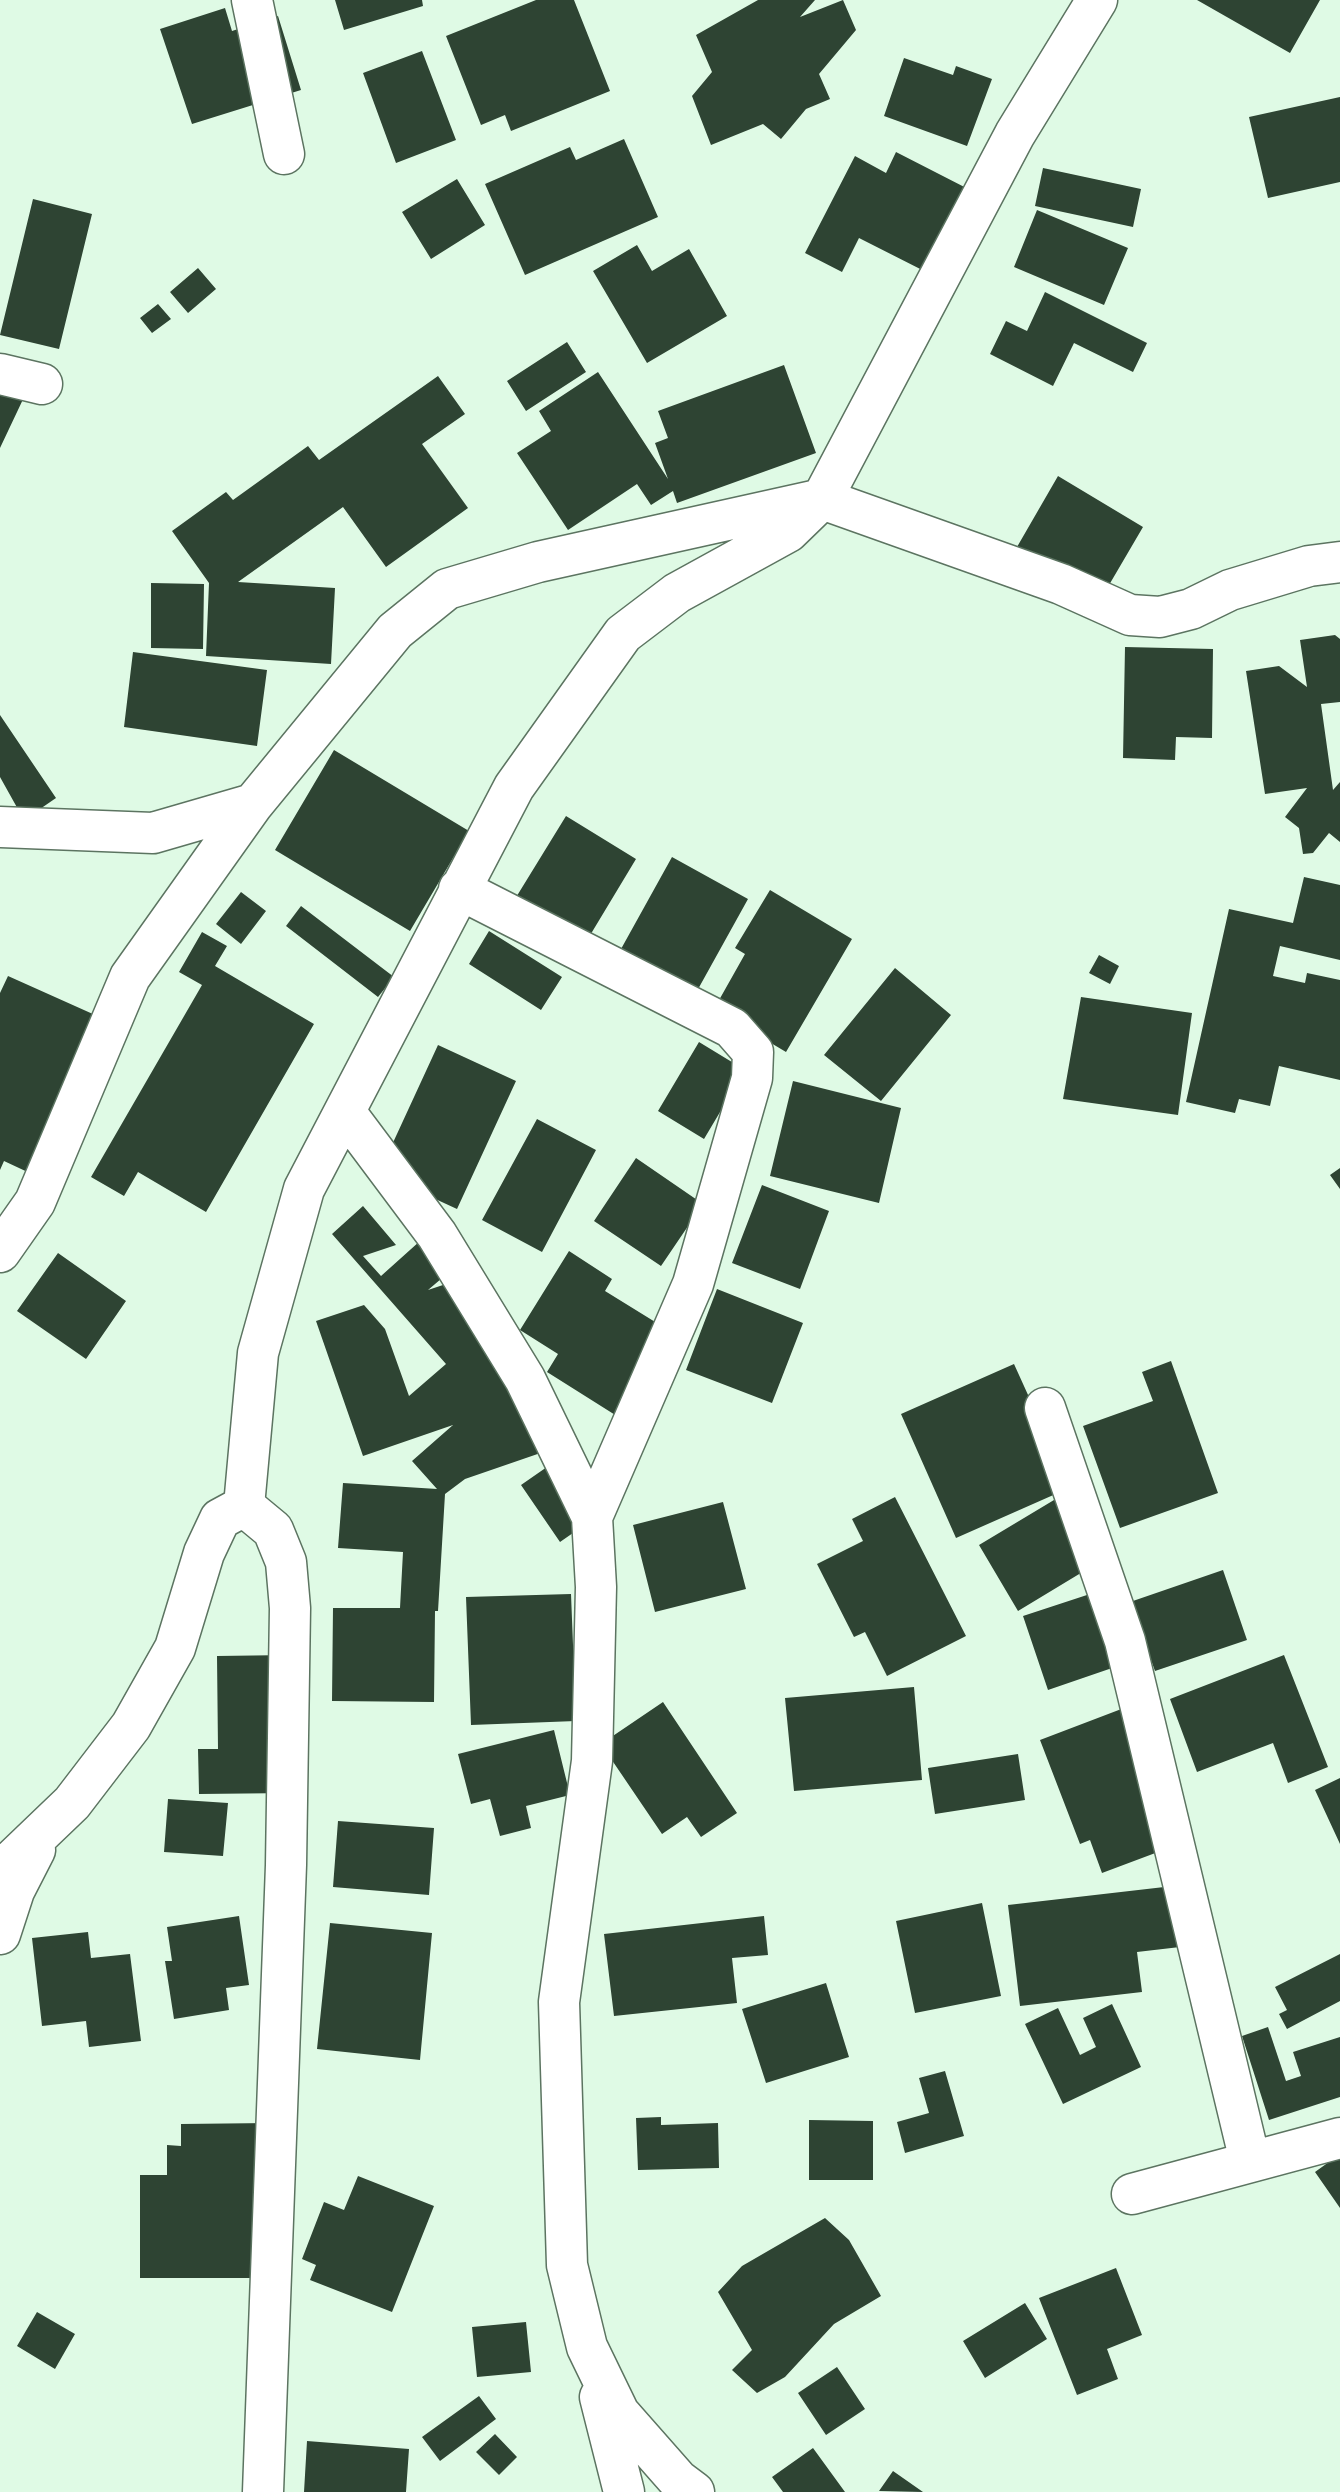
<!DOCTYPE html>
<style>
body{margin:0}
canvas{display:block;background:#dffae5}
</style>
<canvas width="1340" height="2492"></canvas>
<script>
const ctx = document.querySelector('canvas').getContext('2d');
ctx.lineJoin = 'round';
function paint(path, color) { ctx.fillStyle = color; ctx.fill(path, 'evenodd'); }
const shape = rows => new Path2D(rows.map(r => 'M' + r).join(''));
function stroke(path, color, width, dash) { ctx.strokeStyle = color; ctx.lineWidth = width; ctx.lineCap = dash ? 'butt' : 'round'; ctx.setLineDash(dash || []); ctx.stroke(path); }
const building = shape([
 [335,0,422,0,423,6,344,30],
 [536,0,574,0,610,91,511,131,505,115,481,125,446,36],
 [758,0,815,0,800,17,843,0,856,30,819,74,830,99,806,109,781,139,763,124,711,145,692,96,712,72,696,35],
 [1197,0,1320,0,1290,53],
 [225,8,232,31,278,16,301,90,192,124,160,29],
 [422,51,456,140,396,163,363,73],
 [904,58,953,75,956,66,992,79,967,146,884,116],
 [1340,97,1340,182,1268,198,1249,117],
 [624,139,658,217,525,275,485,184,570,147,576,160],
 [896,152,978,194,936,277,859,238,842,272,805,253,855,156,886,173],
 [1043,168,1141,189,1133,227,1035,206],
 [457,179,485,225,431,259,402,212],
 [33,199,92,214,59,349,0,335],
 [1037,210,1128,248,1104,305,1014,267],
 [637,245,652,271,689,249,727,316,647,363,593,271],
 [198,268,216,289,188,313,170,292],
 [1045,292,1147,343,1133,372,1074,343,1053,386,990,354,1006,321,1027,331],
 [158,304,171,319,152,333,140,318],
 [567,342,586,372,526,411,507,381],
 [784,365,816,453,677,503,673,491,651,505,637,484,568,530,517,453,551,431,539,411,598,372,668,479,655,443,668,438,658,411],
 [438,376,465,414,422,444,468,508,386,567,343,507,238,582,335,588,331,664,206,656,209,583,172,531,226,492,233,500,308,446,319,460],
 [0,380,26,393,0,448],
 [1058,476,1143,527,1102,597,1017,547],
 [151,583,204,584,203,649,151,648],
 [1335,635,1340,639,1340,702,1321,704,1333,790,1340,782,1340,842,1329,833,1313,853,1303,854,1299,828,1285,817,1307,788,1265,794,1246,671,1279,666,1307,687,1300,640],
 [1125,647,1213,649,1212,738,1176,737,1175,760,1123,758],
 [133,652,267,670,257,746,124,727],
 [0,715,56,798,24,820,0,777],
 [334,750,469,831,410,931,275,850],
 [566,816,636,859,586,942,515,899],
 [672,857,748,899,697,991,621,949],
 [1304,877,1340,885,1340,960,1280,946,1273,976,1305,983,1307,973,1340,980,1340,1080,1279,1066,1270,1106,1239,1099,1235,1113,1186,1102,1229,909,1293,923],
 [770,890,852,939,786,1052,714,1009,745,954,735,948],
 [241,892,266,911,241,944,216,924],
 [301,906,394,977,378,997,286,926],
 [489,931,562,977,541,1010,469,964],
 [202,932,227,946,215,966,314,1024,206,1212,138,1172,124,1196,91,1177,202,985,179,972],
 [1099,955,1119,966,1110,984,1089,973],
 [895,968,951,1015,881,1101,824,1055],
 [8,976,104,1019,34,1175,4,1161,0,1170,0,993],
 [1081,997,1192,1013,1178,1115,1063,1099],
 [699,1042,745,1070,704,1139,658,1111],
 [438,1045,516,1081,457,1209,379,1173],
 [793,1081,901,1108,879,1203,770,1176],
 [537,1119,596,1150,542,1252,482,1220],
 [636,1158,703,1204,661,1266,594,1221],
 [1340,1168,1340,1189,1330,1175],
 [762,1185,829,1211,800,1289,732,1263],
 [363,1206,396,1245,363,1256,381,1276,420,1241,448,1273,428,1290,452,1282,555,1448,465,1479,445,1494,438,1611,435,1611,434,1702,332,1701,333,1608,400,1608,403,1552,338,1548,343,1483,437,1489,412,1461,453,1425,363,1456,316,1321,364,1305,385,1329,409,1396,446,1364,332,1234],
 [569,1251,612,1279,605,1291,673,1333,620,1418,547,1372,558,1354,520,1330],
 [58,1253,126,1301,86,1359,17,1311],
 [717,1289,803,1323,772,1403,686,1370],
 [1171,1361,1218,1493,1120,1528,1083,1426,1153,1401,1142,1372],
 [1014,1364,1043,1428,1076,1485,956,1538,901,1414],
 [557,1460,596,1517,560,1542,521,1485],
 [1064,1494,1104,1559,1018,1611,979,1545],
 [895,1497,966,1636,887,1676,865,1632,854,1637,817,1564,863,1541,852,1519],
 [723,1502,746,1589,655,1612,633,1525],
 [1223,1570,1247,1640,1155,1671,1130,1602],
 [571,1594,576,1721,471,1725,466,1597],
 [1090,1594,1115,1667,1048,1690,1023,1616],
 [290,1655,292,1793,199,1794,198,1749,218,1749,217,1656],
 [1284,1655,1328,1767,1288,1783,1273,1743,1197,1772,1170,1699],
 [914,1687,922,1780,794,1791,785,1698],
 [663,1702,737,1813,701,1837,687,1817,662,1834,601,1744],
 [1124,1708,1166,1822,1149,1829,1158,1852,1102,1873,1090,1840,1080,1844,1040,1740],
 [554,1730,570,1795,526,1806,531,1828,500,1836,490,1799,471,1804,458,1754],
 [1018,1754,1025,1800,935,1814,928,1768],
 [1340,1778,1340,1844,1315,1790],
 [168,1799,228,1803,223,1856,164,1852],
 [338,1821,434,1828,429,1895,333,1887],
 [1173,1886,1180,1947,1137,1952,1142,1992,1020,2006,1008,1905],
 [982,1903,1001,1996,915,2013,896,1921],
 [239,1916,249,1985,226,1988,229,2010,174,2019,165,1961,172,1961,167,1927],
 [764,1916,768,1955,732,1958,737,2003,614,2016,604,1934],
 [330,1923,432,1933,420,2060,317,2049],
 [88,1932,91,1958,130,1954,141,2041,89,2047,86,2021,42,2026,32,1938],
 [1340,1954,1340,2001,1287,2029,1279,2014,1287,2010,1275,1987],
 [826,1983,849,2057,766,2083,742,2009],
 [1112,2004,1141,2067,1063,2104,1025,2024,1058,2008,1080,2055,1096,2047,1083,2018],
 [1268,2027,1286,2081,1301,2076,1293,2052,1340,2037,1340,2097,1269,2120,1242,2036],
 [945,2071,964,2136,905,2153,897,2122,929,2113,919,2078],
 [661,2117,661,2125,718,2123,719,2168,638,2170,636,2118],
 [809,2120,873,2121,873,2180,809,2180],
 [270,2123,271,2278,140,2278,140,2175,167,2175,167,2145,181,2146,181,2124],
 [1340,2154,1340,2208,1315,2172],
 [358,2176,434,2206,392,2312,310,2280,316,2265,302,2259,324,2202,344,2210],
 [825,2218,849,2240,881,2296,834,2324,785,2377,757,2393,732,2370,752,2350,718,2292,742,2266],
 [1116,2268,1142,2335,1107,2349,1118,2379,1077,2395,1039,2298],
 [1025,2303,1047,2339,985,2378,963,2341],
 [37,2312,75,2334,55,2369,17,2346],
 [526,2322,531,2372,477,2377,472,2327],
 [837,2367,865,2409,826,2435,798,2393],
 [479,2396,496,2419,440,2461,422,2437],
 [495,2434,517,2457,499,2475,476,2452],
 [307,2441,409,2449,406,2492,304,2492],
 [813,2448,845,2492,783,2492,772,2477],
 [893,2471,923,2492,879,2491]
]);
const street = shape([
 [252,0,284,154],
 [0,374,42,384],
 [0,827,153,833,253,804],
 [459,889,732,1028,753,1052,752,1078,693,1284,592,1517],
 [345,1112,437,1235,525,1379,592,1517,596,1587,592,1761,559,2002,567,2265,587,2347,619,2413,678,2480,694,2492],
 [0,1252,35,1202,130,977,253,804,395,631,447,589,538,562,822,499,1061,584,1130,615,1160,617,1191,609,1230,590,1309,566,1340,562],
 [1045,1408,1125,1641,1250,2161],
 [244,1506,258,1353,304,1189,514,787,623,634,677,593,788,532,822,499,1015,134,1097,0],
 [0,1872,72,1803,131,1726,175,1648,204,1553,220,1519,244,1506,273,1530,286,1562,290,1608,286,1865,263,2492],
 [0,1934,14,1891,35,1850],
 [1132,2194,1340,2138],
 [600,2397,624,2492]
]);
paint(building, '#2e4433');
stroke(street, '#5c7461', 43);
stroke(street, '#fff', 40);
</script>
